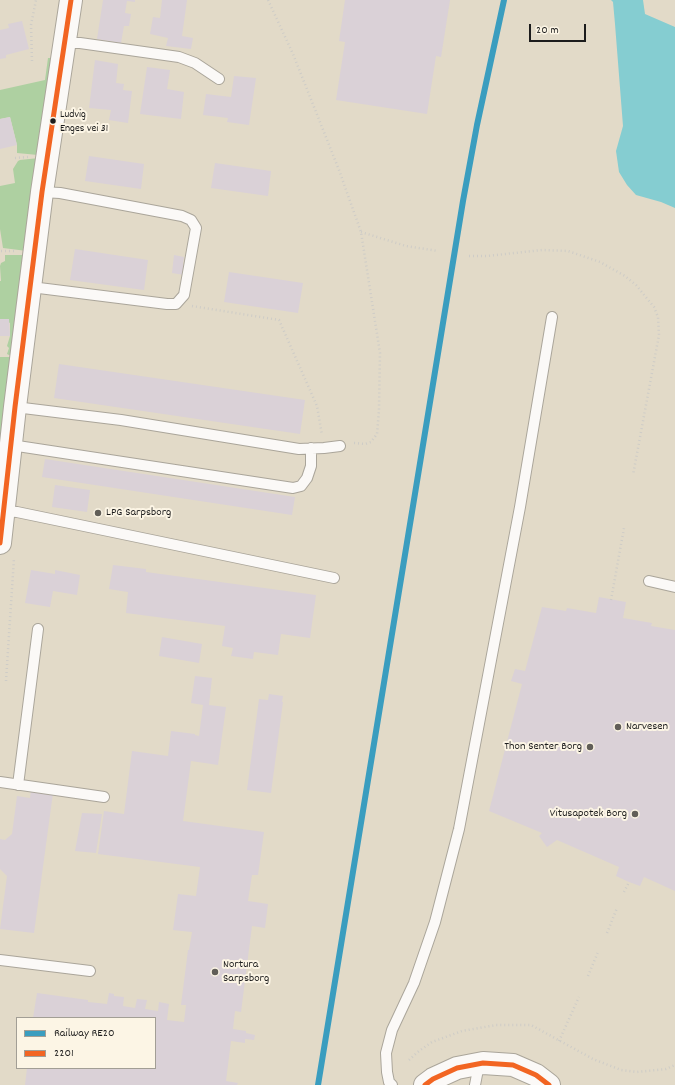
<!DOCTYPE html>
<style>
body{margin:0}
#map{position:relative;width:675px;height:1085px;overflow:hidden;background:#e2dac8;font-family:Dekko,sans-serif}
canvas{display:block}
.legend{position:absolute;left:16px;top:1017px;width:140px;height:52px;box-sizing:border-box;background:#fcf5e5;border:1px solid #a29e95;margin:0;padding:5px 7px;list-style:none;font-size:12px;color:#1c1c1c}
.legend li{display:flex;align-items:center;gap:8px;height:20px}
.legend b{width:20px;border:1px solid #a29e95}
.scale{position:absolute;left:529px;top:24px;width:57px;height:18px;box-sizing:border-box;border:2px solid #1c1c1c;border-top:0;padding-left:5px;font-size:12px;line-height:14px;white-space:nowrap;color:#1c1c1c;-webkit-text-stroke:3px #fcf5e5;paint-order:stroke}
</style>
<div id="map">
<canvas width="675" height="1085"></canvas>
<ul class="legend">
<li><b style="height:5px;background:#3a9dbf"></b>Railway RE20</li>
<li><b style="height:5px;background:#f26522"></b>2201</li>
</ul>
<div class="scale">20 m</div>
</div>
<script>
const ctx = document.querySelector('canvas').getContext('2d');
ctx.lineJoin = 'round';
function paint(path, color) { ctx.fillStyle = color; ctx.fill(path, 'evenodd'); }
const shape = rows => new Path2D(rows.map(r => 'M' + r).join(''));
function stroke(path, color, width, dash) { ctx.strokeStyle = color; ctx.lineWidth = width; ctx.lineCap = dash ? 'butt' : 'round'; ctx.setLineDash(dash || []); ctx.stroke(path); }
function label(font, color, halo, rows, align = 'center') {
  ctx.font = font + ' Dekko,sans-serif'; ctx.lineWidth = 4; ctx.setLineDash([]); ctx.textBaseline = 'middle'; ctx.strokeStyle = halo; ctx.fillStyle = color; for (const [text, x, y, turn = 0] of rows) {
    ctx.save(); ctx.translate(x, y); ctx.rotate((+turn || 0) * Math.PI / 180); ctx.textAlign = isNaN(turn) ? turn : align; if (halo) ctx.strokeText(text, 0, 0); ctx.fillText(text, 0, 0); ctx.restore();
  }
}
const green = shape([
 [48,58,51,58,38,155,17,153,17,145,10,117,0,119,0,90,45,80],
 [39,158,27,251,3,248,0,229,0,186,15,183,13,169,18,161,20,160],
 [5,255,27,255,13,354,9,355,7,354,9,348,7,346,10,336,10,323,0,319,0,281,1,281,0,266,1,263,5,261],
 [0,357,13,357,0,446]
]);
const water = shape([
 [611,0,643,0,645,14,675,27,675,208,661,202,636,195,627,185,619,172,616,151,623,126,615,24,613,2]
]);
const building = shape([
 [103,0,135,0,135,2,127,1,125,13,131,14,129,26,124,26,121,43,97,39],
 [162,0,187,0,182,36,193,38,191,49,166,46,168,38,150,34,153,17,160,18],
 [345,0,450,0,441,57,436,56,427,114,336,100,345,42,339,41],
 [22,21,29,49,6,55,6,58,0,59,0,30,9,28,8,24],
 [95,60,118,64,116,83,124,84,123,90,132,91,128,123,109,120,111,110,89,108],
 [147,67,170,70,167,89,184,92,181,119,140,114],
 [234,76,256,78,249,125,227,122,228,118,203,115,206,94,231,97],
 [10,117,17,145,0,149,0,119],
 [89,156,144,164,141,189,85,181],
 [215,163,271,171,268,196,211,188],
 [75,249,148,260,144,290,70,280],
 [174,255,184,257,183,264,185,265,184,275,172,273],
 [229,272,303,283,298,313,224,302],
 [0,319,9,319,10,336,0,336],
 [59,364,305,400,300,434,54,398],
 [45,459,295,497,292,515,42,477],
 [55,485,90,490,87,512,52,507],
 [113,565,146,569,146,572,316,595,310,638,281,634,278,655,254,652,253,659,231,656,233,648,222,646,225,626,126,613,128,592,109,589],
 [31,570,55,574,55,570,80,575,77,595,53,591,50,607,25,603],
 [599,597,626,602,623,618,652,623,651,626,675,630,675,891,644,877,640,886,629,882,616,876,619,867,557,840,547,847,539,836,542,833,489,811,522,684,511,681,515,669,525,671,542,607,566,611,567,608,596,613],
 [162,637,202,644,199,663,159,656],
 [195,676,212,678,209,705,226,707,218,765,191,761,183,821,264,832,258,875,252,875,248,901,268,904,265,928,252,926,241,1012,235,1011,233,1029,246,1031,246,1033,255,1035,254,1040,245,1039,245,1043,231,1041,226,1081,238,1083,237,1085,25,1085,27,1068,155,1068,155,1018,33,1018,37,993,88,1000,88,1002,107,1004,109,993,114,994,114,996,124,997,123,1006,135,1008,137,999,147,1000,145,1009,158,1011,159,1002,169,1004,167,1020,184,1022,186,1005,181,1005,188,950,189,950,192,932,173,930,178,894,196,896,200,867,98,854,104,811,124,814,132,751,168,756,171,731,195,734,195,735,199,736,203,705,191,703],
 [269,694,283,696,282,702,283,702,271,793,247,790,259,699,268,700],
 [31,790,53,793,34,933,0,929,7,876,0,869,0,839,5,840,12,834,17,796,30,798],
 [82,813,102,814,96,853,75,851]
]);
const path = shape([
 [268,0,293,54,339,170,361,232,380,353,379,410,377,434,371,442,365,444,354,443],
 [32,61,31,25,36,0],
 [15,158,28,157],
 [361,232,406,246,438,251],
 [1,251,14,251],
 [469,256,487,256,542,250,568,251,600,262,625,276,636,285,654,307,658,317,659,335,633,475],
 [192,306,279,320,317,406,322,435],
 [611,600,624,528],
 [6,681,14,558],
 [624,892,629,882],
 [607,933,617,908],
 [588,976,598,952],
 [559,1041,579,997],
 [409,1060,419,1051,432,1042,462,1031,496,1025,531,1025,593,1059,621,1070,637,1072,666,1069,675,1065]
]);
const service = shape([
 [65,43,80,43,179,57,195,63,219,79],
 [31,287,167,304,176,304,184,295,196,228,191,220,182,216,60,193,42,192],
 [15,407,121,420,299,449,324,448,340,446],
 [11,445,293,488,301,486,307,478,311,466,311,448],
 [3,511,17,512,334,578],
 [649,581,675,587],
 [0,782,104,797],
 [18,785,38,629],
 [0,960,90,971],
 [392,1085,389,1082,387,1072,386,1053,392,1030,414,983,435,922,459,829,520,507,552,317],
 [475,1085,479,1064]
]);
const tertiary = shape([
 [0,543,15,407,42,192,71,0],
 [425,1085,433,1079,457,1068,483,1063,513,1065,536,1075,549,1085]
]);
const bus1 = shape([
 [0,543,15,407,42,192,71,0],
 [425,1085,433,1079,457,1068,483,1063,513,1065,536,1075,549,1085]
]);
const rail1 = shape([
 [318,1085,463,201,477,125,504,0]
]);
const markers = [
 [53,121,3.5,"#1c1c1c"],
 [98,513,4,"#615e58"],
 [618,727,4,"#615e58"],
 [590,747,4,"#615e58"],
 [635,814,4,"#615e58"],
 [215,972,4,"#615e58"]
];
const busNames = [
 ["Ludvig",60,115],
 ["Enges vei 31",60,129]
];
const poiNames = [
 ["LPG Sarpsborg",106,513],
 ["Narvesen",626,727],
 ["Thon Senter Borg",582,747,"right"],
 ["Vitusapotek Borg",627,814,"right"],
 ["Nortura",223,965],
 ["Sarpsborg",223,979]
];
paint(green, '#aed0a1');
paint(water, '#85cdd1');
paint(building, '#dad1d7');
stroke(service, '#aaa59a', 12);
stroke(tertiary, '#aaa59a', 24);
stroke(path, '#ceccc7', 2.5, [1, 3]);
stroke(service, '#fbf9f7', 10);
stroke(tertiary, '#fbf9f7', 22);
stroke(bus1, '#f26522', 5);
stroke(rail1, '#3a9dbf', 6);
for (const [x, y, r, color] of markers) { const dot = new Path2D(); dot.arc(x, y, r, 0, 2 * Math.PI); ctx.fillStyle = color; ctx.fill(dot); stroke(dot, '#fcf5e5', 1.5); }
label('11px', '#1c1c1c', '#fcf5e5', busNames, 'left');
label('12px', '#1c1c1c', '#fcf5e5', poiNames, 'left');
</script>
